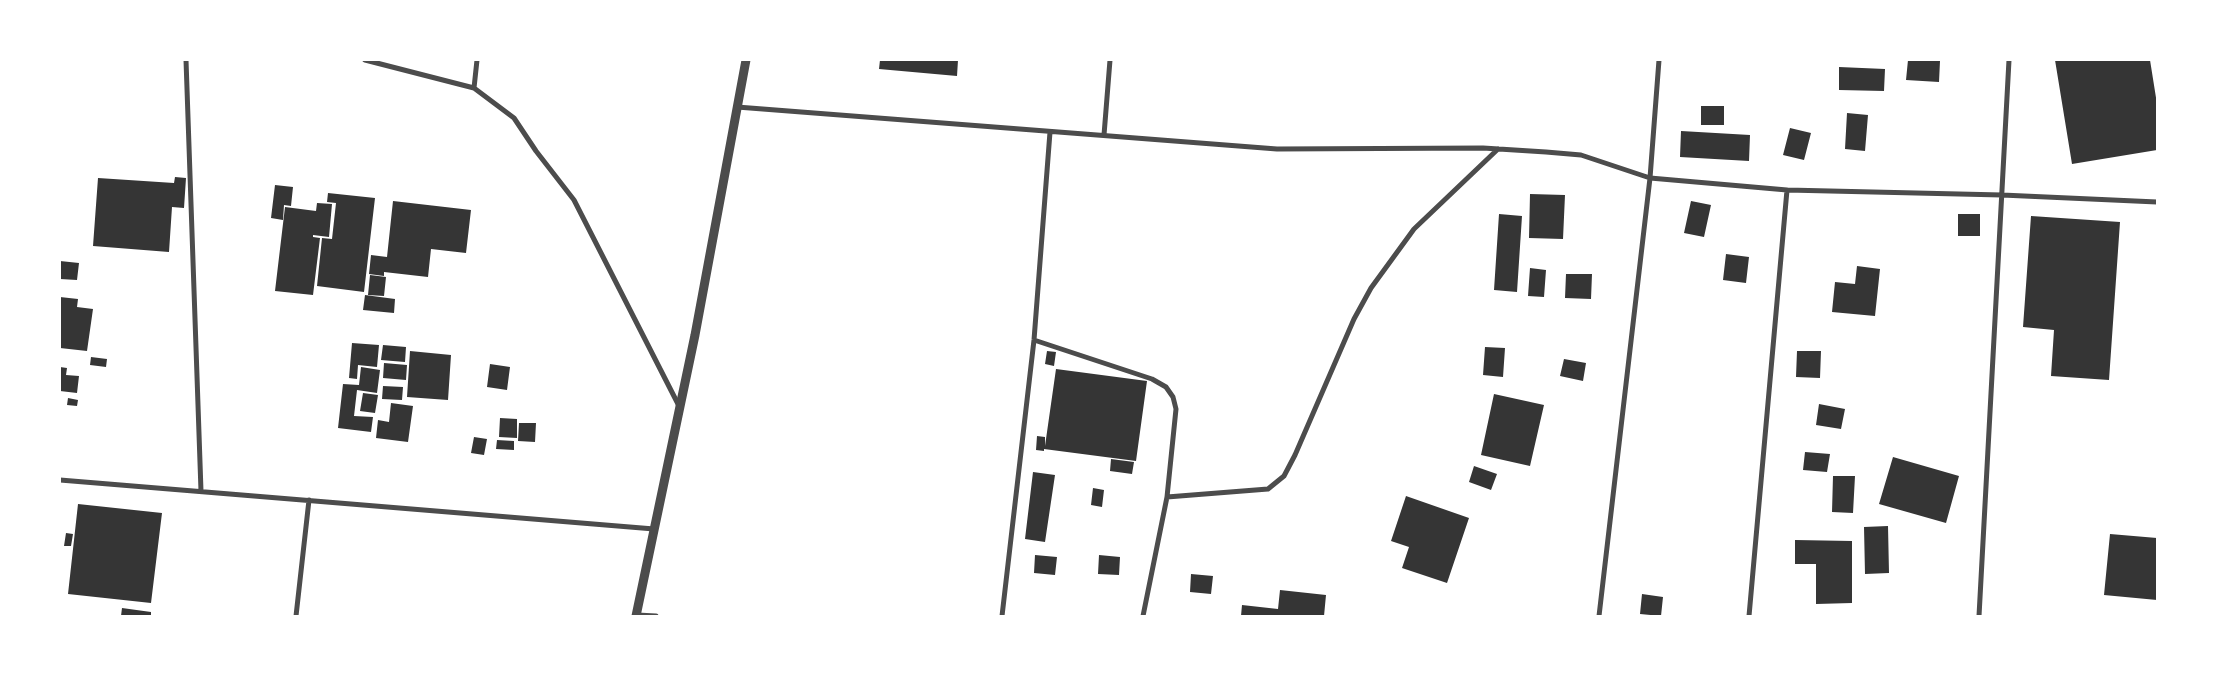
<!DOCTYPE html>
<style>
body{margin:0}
#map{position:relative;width:2217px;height:676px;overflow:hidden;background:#fff;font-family:"Archivo Narrow",sans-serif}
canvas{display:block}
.frame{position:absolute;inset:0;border:61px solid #fff;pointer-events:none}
</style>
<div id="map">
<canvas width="2217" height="676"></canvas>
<div class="frame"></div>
</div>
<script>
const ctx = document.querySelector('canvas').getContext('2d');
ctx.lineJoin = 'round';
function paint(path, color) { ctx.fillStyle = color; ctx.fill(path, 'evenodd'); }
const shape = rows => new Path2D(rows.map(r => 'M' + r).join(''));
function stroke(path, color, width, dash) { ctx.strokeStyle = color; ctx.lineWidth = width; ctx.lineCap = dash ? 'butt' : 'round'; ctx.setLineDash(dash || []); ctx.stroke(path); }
const building = shape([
 [880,60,958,60,957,76,879,69],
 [1908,60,1940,61,1939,82,1906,80],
 [2055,60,2150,60,2157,104,2157,150,2072,164],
 [1839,67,1885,69,1884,91,1839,90],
 [1701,106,1724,106,1724,125,1701,125],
 [1847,113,1868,115,1865,151,1845,149],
 [1790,128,1811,133,1804,160,1783,155],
 [1681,131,1750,135,1749,161,1680,157],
 [175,177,186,178,184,208,172,207,169,252,93,246,98,178,174,183],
 [275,185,293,187,291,206,284,205,283,220,271,218],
 [328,193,375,198,364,292,317,286,322,238,332,239,336,203,327,202],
 [1530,194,1565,195,1563,239,1529,238],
 [393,201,471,210,466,253,431,249,428,277,384,272,384,276,369,274,371,255,387,257],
 [1691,201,1711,205,1704,237,1684,233],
 [317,203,332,204,329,237,313,235,313,237,320,238,313,295,275,291,285,207,316,211],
 [1499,214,1522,216,1517,292,1494,290],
 [1958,214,1980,214,1980,236,1958,236],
 [2031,216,2120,222,2109,380,2051,376,2054,330,2023,327],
 [1726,254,1749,257,1746,283,1723,280],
 [60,261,79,263,77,280,60,279],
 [1857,266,1880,269,1875,316,1832,312,1835,282,1855,284],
 [1530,268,1546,270,1544,297,1528,296],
 [1566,274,1592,274,1591,299,1565,298],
 [370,275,386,277,384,296,368,295],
 [365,295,395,299,394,313,363,310],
 [60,297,78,299,77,307,93,309,87,351,60,348],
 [352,343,379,345,377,367,358,365,357,379,349,378],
 [383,345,406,347,405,362,381,360],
 [1485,347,1505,348,1503,377,1483,375],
 [410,351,451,355,448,400,407,397],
 [1047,351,1056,352,1054,366,1045,364],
 [1797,351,1821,351,1820,378,1796,377],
 [91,357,107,359,106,367,90,365],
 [1564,359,1586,363,1583,381,1560,376],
 [384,363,407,365,406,380,383,378],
 [490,364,510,367,507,390,487,387],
 [60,367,67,368,66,375,79,376,77,393,60,391],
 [361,367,380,370,377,393,357,390,354,416,373,417,371,432,338,428,343,384,359,385],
 [1056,369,1147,381,1136,461,1044,449,1044,451,1036,450,1037,436,1045,437,1045,446],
 [383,386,403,387,402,400,382,399],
 [363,393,378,395,375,413,360,411],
 [1494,394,1544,405,1530,466,1481,455],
 [68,398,78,400,77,406,67,405],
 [391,403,413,406,408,442,376,438,378,420,389,422],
 [1819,404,1845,409,1841,429,1816,425],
 [500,418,517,419,517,438,499,437],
 [519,423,536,423,535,442,518,441],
 [474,437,487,439,484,455,471,453],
 [497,440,514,441,514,450,496,449],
 [1805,452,1830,454,1827,472,1803,470],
 [1893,457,1959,476,1946,523,1879,504],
 [1111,459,1134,462,1132,474,1110,471],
 [1474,466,1497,474,1491,490,1469,482],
 [1033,472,1055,475,1045,542,1025,539],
 [1833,476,1855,476,1853,513,1832,512],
 [1093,488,1104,490,1102,507,1091,505],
 [1406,496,1469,518,1447,583,1402,568,1409,547,1391,541],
 [78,504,162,513,151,603,68,594],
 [1888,526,1889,573,1865,574,1864,527],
 [66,533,73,534,71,546,64,546],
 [2110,534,2157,538,2157,600,2104,595],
 [1795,540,1852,541,1852,603,1816,604,1816,564,1795,564],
 [1035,555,1057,557,1055,575,1034,573],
 [1099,555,1120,557,1119,575,1098,574],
 [1191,574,1213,576,1211,594,1190,592],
 [1280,590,1326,595,1324,616,1241,616,1242,605,1278,609],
 [1642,594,1663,597,1661,616,1640,614],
 [122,608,151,612,151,616,121,616]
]);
const minor = shape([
 [186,60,201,491],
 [365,60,474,88,514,118,536,151,574,200,679,406],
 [474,88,477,60],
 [737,107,1277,149,1483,148,1546,152,1581,155,1650,178,1787,190,2002,195,2157,202],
 [1104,135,1110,60],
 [1034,340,1152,379,1166,387,1173,397,1176,409,1167,497,1143,616],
 [60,480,654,529],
 [1167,497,1268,489,1284,476,1295,455,1354,319,1371,288,1414,229,1498,149],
 [637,615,656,616],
 [296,616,309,500],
 [1002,616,1034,340,1050,132],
 [1599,616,1650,178,1659,60],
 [1749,616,1787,190],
 [1979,616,2009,60]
]);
const tertiary = shape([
 [636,616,695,335,746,60]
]);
paint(building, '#353535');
stroke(minor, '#4c4c4c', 5);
stroke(tertiary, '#4c4c4c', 9);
</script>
